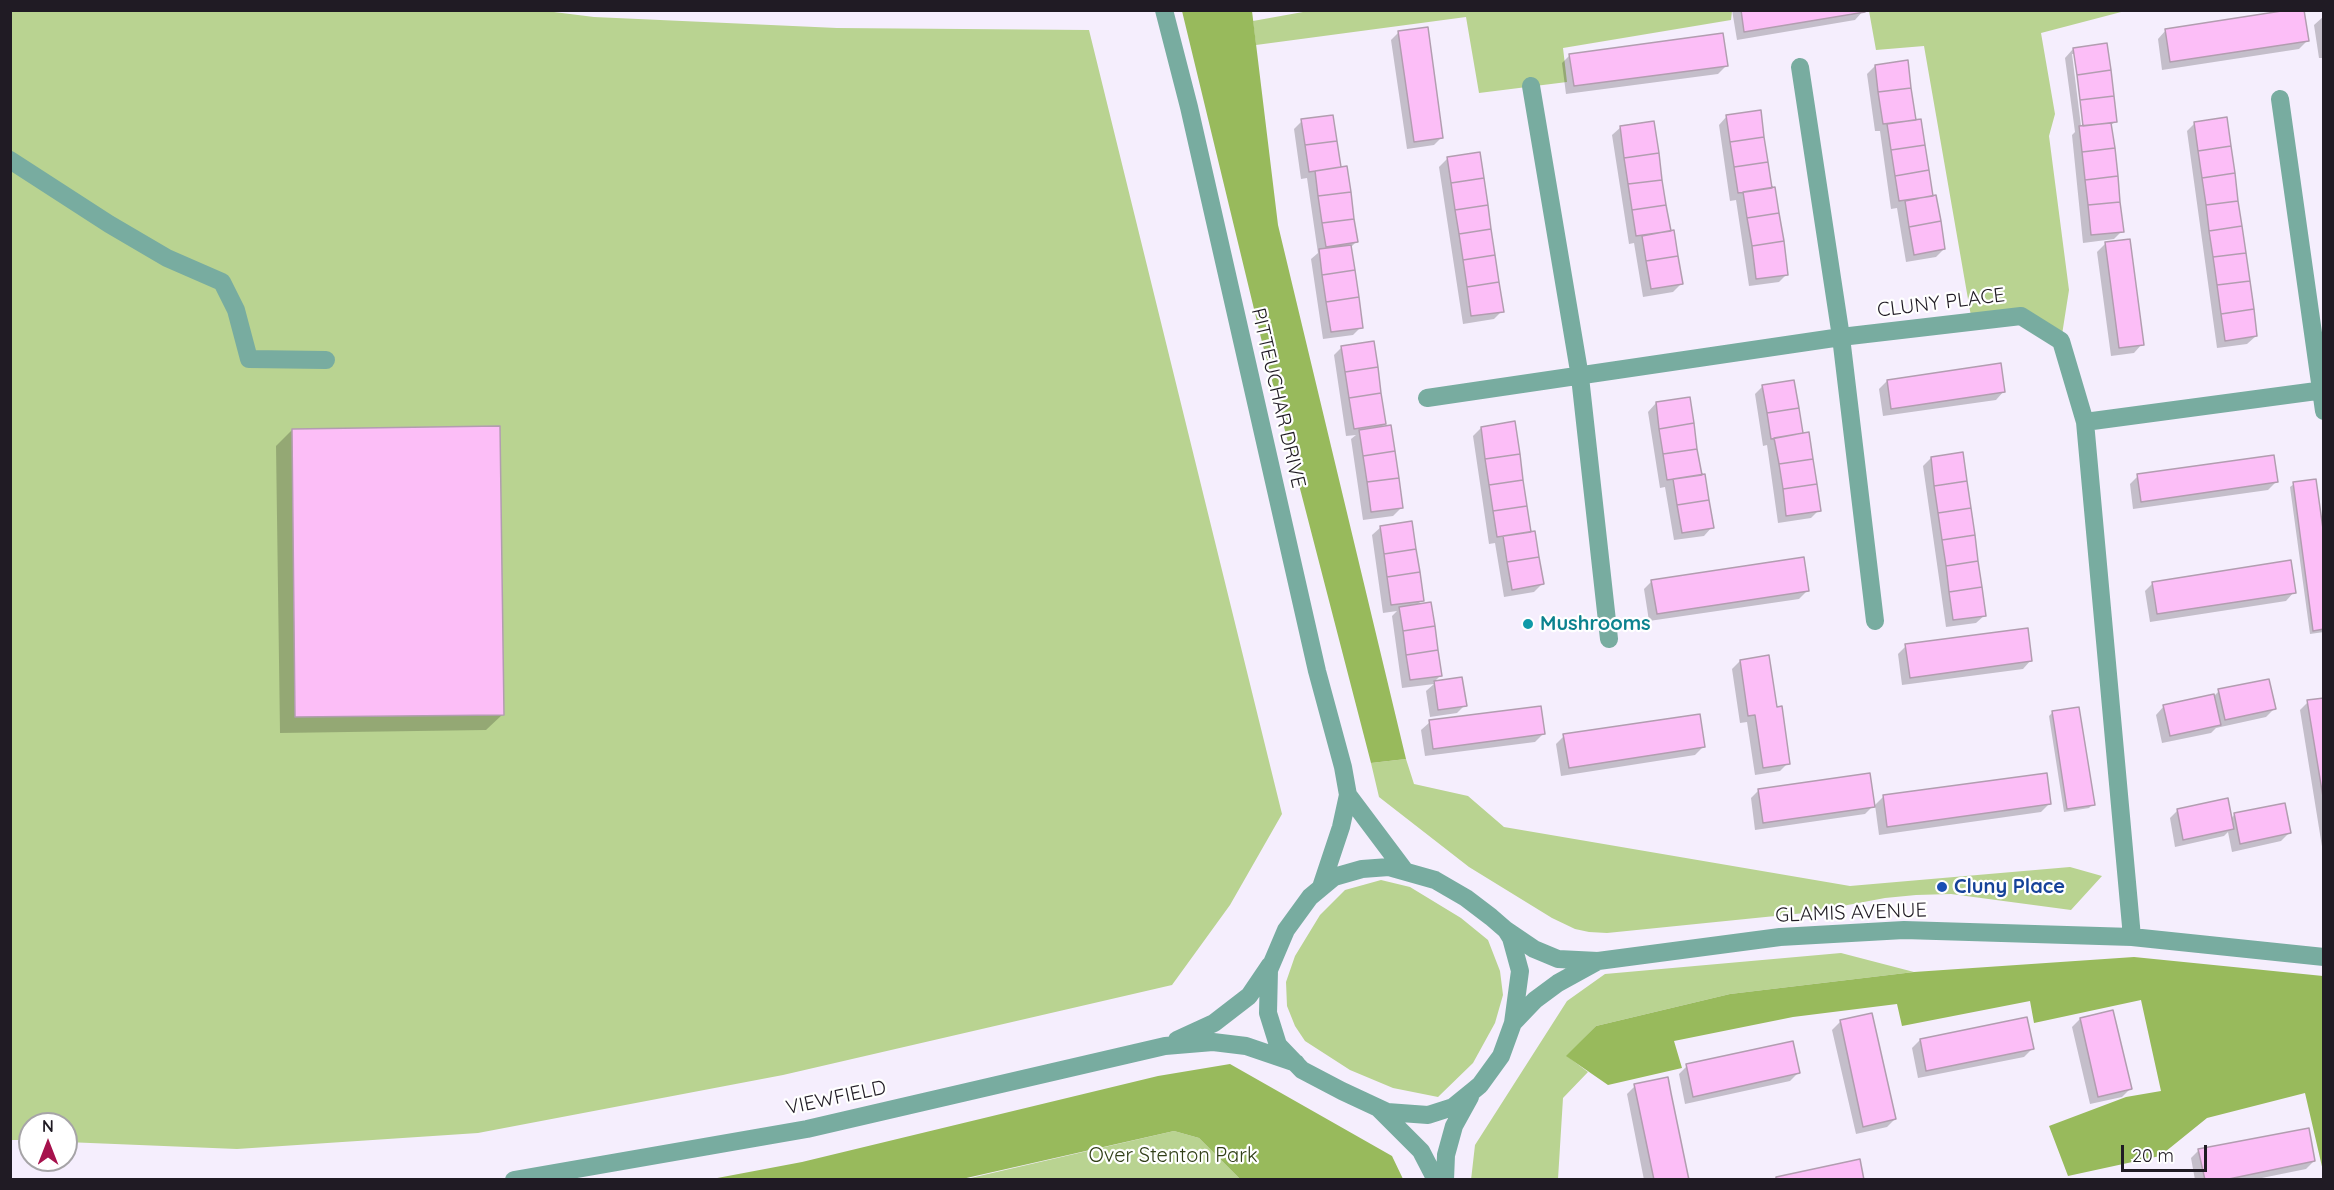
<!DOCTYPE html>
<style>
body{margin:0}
#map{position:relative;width:2334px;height:1190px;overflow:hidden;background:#f5eefd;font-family:Quicksand,sans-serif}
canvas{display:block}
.frame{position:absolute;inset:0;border:12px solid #201b24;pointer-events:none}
.north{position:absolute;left:18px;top:1112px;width:60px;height:60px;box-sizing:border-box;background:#fff;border:2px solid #a6a4a7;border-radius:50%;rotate:0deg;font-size:16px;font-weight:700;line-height:24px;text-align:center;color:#201b24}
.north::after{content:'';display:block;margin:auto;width:21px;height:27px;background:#a6114c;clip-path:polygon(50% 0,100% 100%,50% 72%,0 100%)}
.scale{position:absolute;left:2121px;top:1145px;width:86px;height:27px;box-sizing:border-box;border:3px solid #201b24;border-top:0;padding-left:8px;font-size:18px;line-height:21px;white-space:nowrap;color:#201b24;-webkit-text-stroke:4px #fff;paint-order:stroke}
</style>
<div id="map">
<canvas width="2334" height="1190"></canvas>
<div class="frame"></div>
<div class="north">N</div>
<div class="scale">20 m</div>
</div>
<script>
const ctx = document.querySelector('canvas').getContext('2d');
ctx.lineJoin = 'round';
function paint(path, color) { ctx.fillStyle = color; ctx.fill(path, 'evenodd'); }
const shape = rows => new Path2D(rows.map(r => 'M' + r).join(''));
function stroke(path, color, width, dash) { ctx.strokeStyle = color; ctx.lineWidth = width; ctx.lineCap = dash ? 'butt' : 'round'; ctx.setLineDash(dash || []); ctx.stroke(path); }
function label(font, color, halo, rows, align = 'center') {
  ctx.font = font + ' Quicksand,sans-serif'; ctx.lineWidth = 4.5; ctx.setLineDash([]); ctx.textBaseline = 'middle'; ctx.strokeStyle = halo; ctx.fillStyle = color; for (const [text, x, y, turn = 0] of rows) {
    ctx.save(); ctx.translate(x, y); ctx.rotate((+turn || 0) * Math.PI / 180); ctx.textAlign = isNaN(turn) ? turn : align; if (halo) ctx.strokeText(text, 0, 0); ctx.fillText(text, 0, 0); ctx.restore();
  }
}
const green = shape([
 [538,10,594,17,837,28,1089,30,1282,814,1230,905,1172,985,783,1075,478,1133,237,1149,66,1142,66,1124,30,1124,30,1140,11,1140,11,11],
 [1314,10,1732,11,1731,20,1563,48,1567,82,1479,93,1466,17,1256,45,1253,21],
 [1869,11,2125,11,2041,33,2055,114,2049,136,2069,290,2061,341,2021,316,1972,322,1924,46,1876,50],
 [1406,759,1414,784,1468,796,1504,827,1850,886,2070,867,2102,876,2071,910,1951,894,1916,895,1885,898,1805,913,1607,933,1589,932,1575,929,1552,918,1469,867,1379,797,1371,763],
 [1381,880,1410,887,1461,918,1488,940,1500,971,1503,995,1495,1023,1473,1063,1438,1097,1393,1088,1350,1070,1305,1041,1295,1026,1287,1006,1286,982,1295,956,1320,915,1345,890],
 [1841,953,1914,972,1730,994,1596,1026,1567,1056,1588,1072,1563,1098,1558,1179,1471,1180,1475,1145,1567,1001,1605,974],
 [1174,1131,1199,1138,1240,1179,962,1180]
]);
const forest = shape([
 [1182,11,1252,11,1278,225,1406,759,1371,763,1261,338],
 [2134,957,2323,976,2323,1171,2305,1093,2207,1118,2160,1156,2068,1176,2049,1126,2126,1097,2161,1091,2141,1000,2034,1023,2030,1001,1902,1026,1897,1004,1793,1017,1674,1041,1682,1068,1608,1085,1566,1056,1596,1026,1730,994,1914,972],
 [1230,1064,1392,1156,1403,1179,1240,1179,1199,1138,1174,1131,962,1179,712,1179,802,1162,1158,1076]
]);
const shadow = shape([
 [1732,10,1863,10,1863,11,1855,20,1737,40],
 [2324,16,2324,58,2319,58,2314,25],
 [2166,30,2307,41,2299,49,2162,70,2158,39],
 [1399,32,1442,137,1434,145,1407,149,1391,40],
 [2073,49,2116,121,2110,126,2122,231,2114,239,2083,243,2072,135,2075,132,2065,58],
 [2072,54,2075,54,2085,133,2082,134],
 [1570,55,1726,66,1718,74,1566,94,1562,63],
 [1875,66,1914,121,1944,249,1936,257,1906,262,1897,208,1891,209,1880,131,1875,131,1867,74],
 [1727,116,1787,274,1779,282,1749,286,1736,200,1730,201,1719,125],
 [1302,121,1340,168,1356,242,1350,248,1361,327,1353,335,1323,339,1311,259,1318,253,1307,178,1301,179,1294,129],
 [2195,123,2256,336,2247,344,2217,348,2187,131],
 [1621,127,1669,233,1681,284,1673,292,1643,297,1634,243,1629,244,1612,135],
 [1447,159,1502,311,1494,319,1463,324,1439,167],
 [2105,244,2142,344,2134,353,2111,356,2097,252],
 [1342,347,1384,424,1380,428,1402,507,1393,516,1363,520,1351,439,1356,435,1346,436,1334,355],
 [1793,381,1802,435,1819,510,1811,518,1778,523,1767,445,1763,446,1755,394,1763,386],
 [1887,381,2004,391,1996,400,1883,416,1879,389],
 [1656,403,1700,476,1712,527,1704,536,1674,540,1665,487,1660,488,1648,412],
 [1481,428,1530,534,1542,584,1534,592,1504,597,1495,543,1489,544,1473,436],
 [292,430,503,714,486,730,280,733,276,446],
 [1931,458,1985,615,1976,623,1946,627,1923,466],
 [2138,476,2276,482,2268,490,2133,509,2130,484],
 [2294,484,2324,547,2324,632,2310,634,2290,487],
 [1381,527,1422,600,1417,605,1440,676,1433,683,1461,679,1465,705,1457,713,1430,717,1426,691,1434,684,1402,688,1392,616,1397,611,1383,613,1372,535],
 [1652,581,1807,591,1799,599,1649,621,1644,589],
 [2153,583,2294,592,2286,601,2150,622,2145,591],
 [1906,646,2031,660,2023,669,1902,685,1898,654],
 [1740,661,1788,763,1780,771,1755,775,1747,722,1740,723,1732,669],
 [2219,691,2274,709,2266,717,2216,728,2211,733,2162,743,2156,715,2164,706,2214,696],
 [2324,699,2324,859,2300,710,2308,702],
 [2052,713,2093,804,2089,808,2064,812,2049,716],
 [1430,722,1543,734,1535,742,1425,756,1421,730],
 [1564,736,1703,747,1695,755,1561,776,1556,744],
 [1759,790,1873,806,1865,814,1755,830,1751,798],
 [1883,797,2049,804,2041,812,1879,835,1875,805],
 [2178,810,2231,819,2234,815,2289,833,2281,841,2232,852,2228,832,2224,836,2175,847,2170,818],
 [2080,1019,2130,1089,2122,1097,2090,1104,2072,1027],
 [1840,1022,1895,1119,1887,1127,1856,1134,1832,1030],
 [1920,1040,2032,1049,2024,1057,1918,1078,1912,1048],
 [1687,1066,1798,1073,1790,1081,1685,1104,1679,1074],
 [1635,1086,1687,1180,1644,1180,1627,1094],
 [2199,1150,2314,1161,2306,1169,2252,1180,2195,1180,2191,1158]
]);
const building = shape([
 [1741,10,1864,10,1865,12,1744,32,1741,10],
 [2288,10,2304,10,2309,41,2170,62,2165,29,2288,10],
 [1428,27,1443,138,1414,142,1398,31,1428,27],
 [1723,33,1728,66,1574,86,1569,54,1723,33],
 [2107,43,2111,70,2077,75,2073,48,2107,43],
 [1908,60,1911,88,1878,92,1875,65,1908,60],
 [2111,70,2114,96,2080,100,2077,75,2111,70],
 [1911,88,1916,120,1883,124,1878,92,1911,88],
 [2114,96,2117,122,2083,126,2080,100,2114,96],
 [1761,110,1764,137,1730,142,1726,115,1761,110],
 [1333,115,1337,141,1305,145,1301,119,1333,115],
 [2227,117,2231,146,2198,151,2194,122,2227,117],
 [1921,119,1925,145,1891,150,1887,124,1921,119],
 [1654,121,1659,153,1624,158,1620,126,1654,121],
 [2111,123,2115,148,2082,152,2079,126,2111,123],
 [1764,137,1768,162,1734,167,1730,142,1764,137],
 [1337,141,1341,167,1309,172,1305,145,1337,141],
 [1925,145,1929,170,1895,176,1891,150,1925,145],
 [2231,146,2235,173,2202,178,2198,151,2231,146],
 [2115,148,2118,176,2085,180,2082,152,2115,148],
 [1480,152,1484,178,1451,183,1447,157,1480,152],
 [1659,153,1662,180,1628,184,1624,158,1659,153],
 [1768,162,1772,188,1738,193,1734,167,1768,162],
 [1347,166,1351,192,1318,196,1315,171,1347,166],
 [1929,170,1933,196,1899,201,1895,176,1929,170],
 [2235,173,2238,201,2206,205,2202,178,2235,173],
 [2118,176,2120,202,2088,205,2085,180,2118,176],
 [1484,178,1488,205,1455,210,1451,183,1484,178],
 [1662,180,1666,205,1632,210,1628,184,1662,180],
 [1775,187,1779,213,1747,218,1743,192,1775,187],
 [1351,192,1354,219,1322,223,1318,196,1351,192],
 [1936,195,1941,221,1909,227,1905,201,1936,195],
 [2238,201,2242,226,2209,231,2206,205,2238,201],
 [2120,202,2124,232,2091,235,2088,205,2120,202],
 [1488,205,1491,229,1459,234,1455,210,1488,205],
 [1666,205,1671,231,1636,236,1632,210,1666,205],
 [1779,213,1784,241,1752,246,1747,218,1779,213],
 [1354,219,1358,242,1326,247,1322,223,1354,219],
 [1941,221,1945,249,1914,255,1909,227,1941,221],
 [2242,226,2246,253,2213,257,2209,231,2242,226],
 [1491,229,1495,255,1463,260,1459,234,1491,229],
 [1674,230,1678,256,1646,261,1642,236,1674,230],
 [2130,239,2144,345,2119,348,2105,242,2130,239],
 [1784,241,1788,275,1756,279,1752,246,1784,241],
 [1351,245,1355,270,1322,275,1319,249,1351,245],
 [2246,253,2250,281,2217,285,2213,257,2246,253],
 [1495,255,1499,282,1467,287,1463,260,1495,255],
 [1678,256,1683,284,1651,289,1646,261,1678,256],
 [1355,270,1359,297,1326,302,1322,275,1355,270],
 [2250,281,2254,309,2221,314,2217,285,2250,281],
 [1499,282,1504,312,1471,316,1467,287,1499,282],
 [1359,297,1363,328,1331,332,1326,302,1359,297],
 [2254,309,2257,336,2225,341,2221,314,2254,309],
 [1374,341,1378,367,1345,372,1341,346,1374,341],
 [2001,363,2005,392,1891,409,1887,380,2001,363],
 [1378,367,1381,393,1349,398,1345,372,1378,367],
 [1794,380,1799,408,1767,413,1762,385,1794,380],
 [1381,393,1386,424,1354,429,1349,398,1381,393],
 [1690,397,1694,423,1659,429,1656,402,1690,397],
 [1799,408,1803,433,1771,439,1767,413,1799,408],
 [1515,421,1520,454,1485,459,1481,427,1515,421],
 [1694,423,1697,449,1663,454,1659,429,1694,423],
 [1391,425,1395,451,1363,456,1359,430,1391,425],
 [500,426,504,715,295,717,292,429,500,426],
 [1809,432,1813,459,1779,464,1774,438,1809,432],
 [1697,449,1702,475,1667,480,1663,454,1697,449],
 [1395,451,1399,478,1367,482,1363,456,1395,451],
 [1963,452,1967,481,1934,486,1931,457,1963,452],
 [1520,454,1523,480,1489,485,1485,459,1520,454],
 [2274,455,2278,482,2141,502,2137,474,2274,455],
 [1813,459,1817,484,1783,489,1779,464,1813,459],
 [1705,474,1709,500,1677,505,1673,479,1705,474],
 [1399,478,1403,508,1371,512,1367,482,1399,478],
 [2316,479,2324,536,2324,629,2313,631,2293,482,2316,479],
 [1523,480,1527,506,1493,511,1489,485,1523,480],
 [1967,481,1971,508,1938,513,1934,486,1967,481],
 [1817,484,1821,511,1786,516,1783,489,1817,484],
 [1709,500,1714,528,1682,533,1677,505,1709,500],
 [1527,506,1531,532,1497,537,1493,511,1527,506],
 [1971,508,1975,535,1942,540,1938,513,1971,508],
 [1412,521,1416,549,1384,554,1380,526,1412,521],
 [1535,531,1539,557,1507,562,1503,536,1535,531],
 [1975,535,1978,561,1946,566,1942,540,1975,535],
 [1416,549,1420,572,1387,577,1384,554,1416,549],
 [1539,557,1544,584,1512,590,1507,562,1539,557],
 [1804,557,1809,591,1657,614,1651,580,1804,557],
 [2291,560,2296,593,2157,614,2152,582,2291,560],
 [1978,561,1982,587,1949,592,1946,566,1978,561],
 [1420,572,1424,601,1391,605,1387,577,1420,572],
 [1982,587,1986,616,1953,620,1949,592,1982,587],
 [1431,602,1435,626,1403,631,1399,607,1431,602],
 [1435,626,1438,650,1406,655,1403,631,1435,626],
 [2028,628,2032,661,1910,678,1905,644,2028,628],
 [1438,650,1442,676,1410,680,1406,655,1438,650],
 [1769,655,1777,707,1782,706,1790,764,1763,768,1755,715,1748,716,1740,660,1769,655],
 [1462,677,1467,706,1438,710,1434,681,1462,677],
 [2269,679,2276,709,2225,720,2218,689,2269,679],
 [2214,694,2221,725,2170,736,2163,705,2214,694],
 [2324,698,2324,803,2307,700,2324,698],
 [1541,706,1545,734,1433,749,1429,720,1541,706],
 [2079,707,2095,805,2067,809,2052,711,2079,707],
 [1700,714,1705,747,1569,768,1563,734,1700,714],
 [1870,773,1875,807,1763,823,1758,789,1870,773],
 [2047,773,2051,804,1887,827,1883,795,2047,773],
 [2228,798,2234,829,2183,840,2177,809,2228,798],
 [2285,803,2291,833,2240,844,2234,813,2285,803],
 [2113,1010,2132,1089,2098,1097,2080,1018,2113,1010],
 [1872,1013,1896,1119,1863,1127,1840,1020,1872,1013],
 [2027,1017,2034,1049,1926,1071,1920,1039,2027,1017],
 [1793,1041,1800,1073,1693,1097,1686,1064,1793,1041],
 [1668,1077,1671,1093,1689,1180,1654,1180,1634,1084,1668,1077],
 [2309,1128,2315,1161,2224,1180,2205,1180,2198,1149,2309,1128],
 [1860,1159,1864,1180,1776,1180,1776,1177,1860,1159]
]);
const minor = shape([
 [1164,10,1189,107,1317,671,1343,767,1348,795,1341,827,1321,887],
 [1800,67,1841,337,1875,621],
 [1531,86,1580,377,1609,639],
 [2280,99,2324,411],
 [10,160,109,224,167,258,222,282,236,310,249,359,326,360],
 [1427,398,1841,337,2021,316,2061,341,2085,422,2132,937],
 [2085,422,2324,390],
 [1348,795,1405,871],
 [1389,867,1435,880,1466,898,1491,917,1506,930,1511,938,1520,971,1513,1023,1501,1056,1480,1085,1474,1090,1453,1107,1428,1115,1387,1112,1342,1091,1302,1070,1278,1045,1268,1013,1269,970,1286,930,1310,897,1334,877,1362,869,1389,867],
 [1506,930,1534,949,1558,959,1598,961,1780,937,1904,930,2132,937,2324,957],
 [1513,1023,1535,1000,1558,983,1598,961],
 [1177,1040,1214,1023,1249,996,1270,965],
 [1378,1108,1421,1151,1436,1180],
 [514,1180,807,1129,1165,1046,1213,1042,1246,1046,1296,1063],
 [1445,1180,1446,1155,1454,1126,1470,1097]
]);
const markers = [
 [1528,624,6,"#0f9aa8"],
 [1942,887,6,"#1a4fb4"]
];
const streetNames = [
 ["CLUNY PLACE",1941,303,-7],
 ["PITTEUCHAR DRIVE",1278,398,77],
 ["GLAMIS AVENUE",1851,913,-2],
 ["VIEWFIELD",836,1098,-12]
];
const cultureNames = [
 ["Mushrooms",1540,624]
];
const transitNames = [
 ["Cluny Place",1954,887]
];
const parkNames = [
 ["Over Stenton Park",1173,1156]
];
paint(green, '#b9d391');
paint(forest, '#98ba5c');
paint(shadow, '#0003');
paint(building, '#fcbef7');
stroke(building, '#b29db0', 1.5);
stroke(minor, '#78aca0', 18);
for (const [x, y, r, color] of markers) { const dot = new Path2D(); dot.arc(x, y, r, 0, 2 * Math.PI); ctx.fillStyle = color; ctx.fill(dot); stroke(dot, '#fff', 2); }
label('20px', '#201b24', '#fff', streetNames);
label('bold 20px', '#0d838f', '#fff', cultureNames, 'left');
label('bold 20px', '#164399', '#fff', transitNames, 'left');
label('20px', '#303e17', '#fff', parkNames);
</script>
